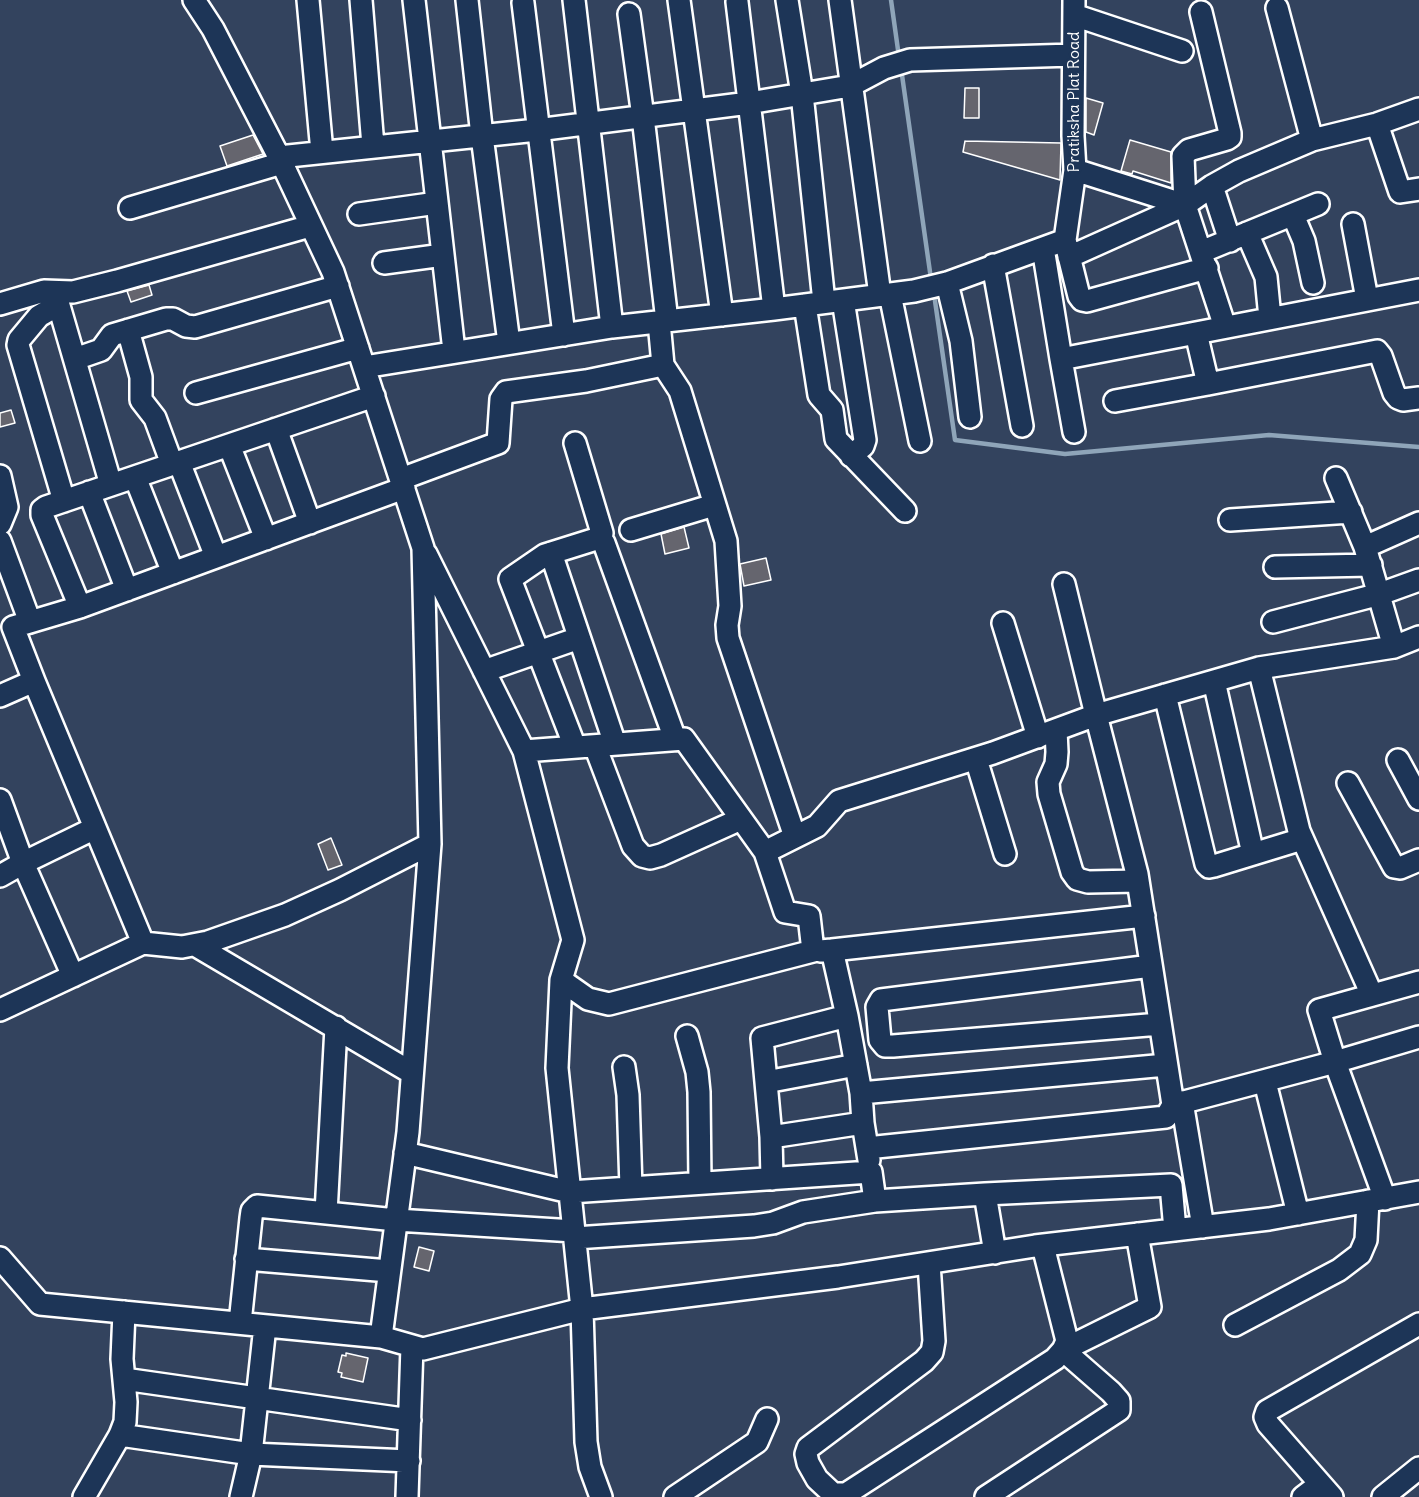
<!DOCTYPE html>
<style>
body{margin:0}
canvas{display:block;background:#33435e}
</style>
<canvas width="1419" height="1497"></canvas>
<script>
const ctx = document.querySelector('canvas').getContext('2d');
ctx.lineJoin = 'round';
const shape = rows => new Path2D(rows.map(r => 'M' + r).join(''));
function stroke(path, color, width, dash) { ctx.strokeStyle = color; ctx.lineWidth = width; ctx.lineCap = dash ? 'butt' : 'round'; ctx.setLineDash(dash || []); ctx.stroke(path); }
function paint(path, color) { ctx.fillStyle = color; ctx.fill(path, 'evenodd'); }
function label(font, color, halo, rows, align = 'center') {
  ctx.font = font + ' Delius,sans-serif'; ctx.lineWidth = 4.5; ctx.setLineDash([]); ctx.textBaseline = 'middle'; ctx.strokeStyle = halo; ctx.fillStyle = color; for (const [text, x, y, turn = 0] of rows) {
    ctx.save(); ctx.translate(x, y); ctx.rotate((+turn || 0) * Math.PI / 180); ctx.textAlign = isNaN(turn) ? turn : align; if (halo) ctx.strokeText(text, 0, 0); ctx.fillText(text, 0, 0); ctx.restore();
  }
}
const stream = shape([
 [891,0,899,57],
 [901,68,931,279],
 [934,294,955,440,1065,454,1269,435,1419,447]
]);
const building = shape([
 [965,88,979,88,979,118,964,118,965,88],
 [1086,98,1103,103,1094,135,1086,132,1086,98],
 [253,135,263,154,227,166,220,146,253,135],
 [1130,140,1171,152,1171,183,1133,171,1132,174,1121,171,1130,140],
 [965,141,1061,143,1060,180,963,152,965,141],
 [149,285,152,295,131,302,127,291,149,285],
 [11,410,15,423,0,427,0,413,11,410],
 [684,527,689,548,665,554,661,534,684,527],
 [766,558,771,580,744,586,740,564,766,558],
 [331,838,342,865,328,870,318,844,331,838],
 [419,1247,434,1251,429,1271,414,1267,419,1247],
 [346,1353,368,1358,363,1382,341,1377,342,1373,338,1372,342,1355,346,1356,346,1353]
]);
const minor = shape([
 [194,0,213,29,279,157,333,272,423,548,430,844,408,1132,381,1337],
 [308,0,322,152],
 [361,0,373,146],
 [414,0,454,351],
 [467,0,482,136,509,343],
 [574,0,612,327],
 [679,0,722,315],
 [787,0,802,94,824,302],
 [840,0,880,295],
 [1074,0,1073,136,1075,170,1065,240,1079,296,1082,300,1087,301,1207,268],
 [737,2,774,309],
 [523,3,564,335],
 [1277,8,1312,140],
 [1201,12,1230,133,1230,137,1227,139,1189,150,1183,156,1185,205,1225,327],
 [629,14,643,117,667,321],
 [1074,15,1182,51],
 [1377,124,1400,192,1419,189],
 [279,157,537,130,749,103,850,86,884,68,910,60,1073,55],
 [1075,170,1185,205,1212,186,1239,171,1312,140,1377,124,1419,109],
 [1212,186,1230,241],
 [130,208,282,163],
 [359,214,437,203],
 [1293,215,1304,241,1313,283],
 [1353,224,1367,299],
 [1247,233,1266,277,1270,318],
 [1043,248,1061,359,1419,290],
 [1201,252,1318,204],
 [1069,257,1185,205],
 [384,263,443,255],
 [993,265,1022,426],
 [947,283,961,341,970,417],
 [55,292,111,485],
 [890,294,920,441],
 [843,300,865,440,863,446,851,456],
 [0,304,44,291,73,292,117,281,310,226],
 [58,305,39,316,19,340,18,345,64,501],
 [805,305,819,395,832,410,836,439,905,511],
 [128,330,141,377,141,400,155,418,172,464],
 [1196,333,1208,384,1377,351,1381,356,1394,393,1398,398,1403,400,1419,398],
 [75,359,101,350,112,335,166,319,173,319,186,326,195,327,338,286],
 [1061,359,1074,432],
 [663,365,680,391,726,541,730,606,727,625,728,638,795,837],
 [364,367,612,327,774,309,914,291,947,283,1065,240],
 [196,393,358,348],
 [1115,401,1208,384],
 [276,429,310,523],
 [575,443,602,533,601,539],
 [229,445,266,539],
 [179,462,216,557],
 [0,476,7,507,0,524],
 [135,477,173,573],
 [1336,478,1365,547,1394,647],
 [401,479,498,443,501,399,506,392,586,381,663,365,659,322],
 [89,492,127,590],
 [1230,520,1351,512],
 [631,530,714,505],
 [0,541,30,622],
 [1365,547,1419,523],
 [551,553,615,744],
 [426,554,524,751,684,739,765,852,817,826,839,801,993,753,1096,715,1064,584],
 [1275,567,1371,565],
 [80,607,42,515,42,510,46,507,374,396],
 [1273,622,1380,594,1419,580],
 [1003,623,1038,737],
 [1419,637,1394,647,1259,668,1096,715,1137,874,1173,1105,1335,1062,1319,1010,1419,982],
 [1259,668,1299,831,1372,995],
 [484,671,579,638],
 [1214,681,1253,854],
 [1165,695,1206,864,1209,867,1214,866,1302,839],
 [0,696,34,681,13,627,80,607,404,488],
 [1056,730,1057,752,1056,764,1048,782,1049,794,1072,872,1077,879,1088,882,1138,881],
 [595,746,633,846,642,856,650,858,661,855,741,819],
 [575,747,510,579,545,555,596,539,601,539,604,543,675,739],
 [524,751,573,940,561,980,557,1068,582,1309,586,1442,590,1467,601,1497],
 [976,759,1005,854],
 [1398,760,1419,799],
 [1348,783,1394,867,1400,868,1419,860],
 [0,800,23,863,0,876],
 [143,943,182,947,208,942,285,915,340,890,430,844],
 [195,945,412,1073],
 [832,950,1144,916],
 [1151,966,881,1000,877,1007,880,1040,885,1046,893,1046,1160,1024],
 [73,976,23,863,95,828],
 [561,980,588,999,609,1004,813,951,809,916,785,912,765,852],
 [0,1010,143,943,34,681],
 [847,1016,861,1093,863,1123],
 [687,1036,697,1072,699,1092,700,1183],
 [624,1067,628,1095,631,1188],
 [766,1082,856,1065],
 [1265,1082,1298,1214],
 [861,1093,1166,1065],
 [1182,1102,1203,1227],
 [771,1137,762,1038,847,1016,832,950,820,951],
 [867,1148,1166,1117,1173,1105],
 [405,1153,570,1192,871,1172,875,1201,985,1194,995,1253],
 [772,1179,771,1137,863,1123,869,1160],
 [985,1194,1171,1185,1175,1230],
 [1385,1199,1335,1062,1419,1037],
 [326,1213,336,1027],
 [575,1238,754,1226,773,1223,803,1212,875,1201],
 [0,1258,40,1304,381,1337,423,1349,582,1309,838,1277,1035,1246,1269,1219,1419,1192],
 [246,1259,389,1271],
 [929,1263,934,1341,932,1352,924,1361,808,1448,806,1454,808,1463,817,1479,833,1494,846,1494,1055,1359,1063,1350,1067,1341,1043,1246],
 [240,1323,251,1218,252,1211,257,1206,396,1220,574,1231],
 [1235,1325,1339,1270,1360,1254,1366,1240,1368,1201],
 [124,1379,410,1420],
 [120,1435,251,1454,409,1461],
 [84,1497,120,1435,125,1422,126,1402,122,1359,124,1312],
 [241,1497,251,1454,265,1326],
 [407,1497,412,1346],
 [675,1497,757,1442,767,1419],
 [986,1497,1119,1410,1119,1401,1111,1392,1063,1350,1150,1307,1137,1234],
 [1303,1497,1320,1484],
 [1332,1497,1268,1424,1265,1417,1267,1411,1419,1324],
 [1383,1497,1419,1468]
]);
const streetNames = [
 ["Pratiksha Plat Road",1074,102,-90]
];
stroke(stream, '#8fa5b9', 4.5);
paint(building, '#65656e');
stroke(building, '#fff', 1.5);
stroke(minor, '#fff', 26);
stroke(minor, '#1d3557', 21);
label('16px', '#fff', '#1d3557', streetNames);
</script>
